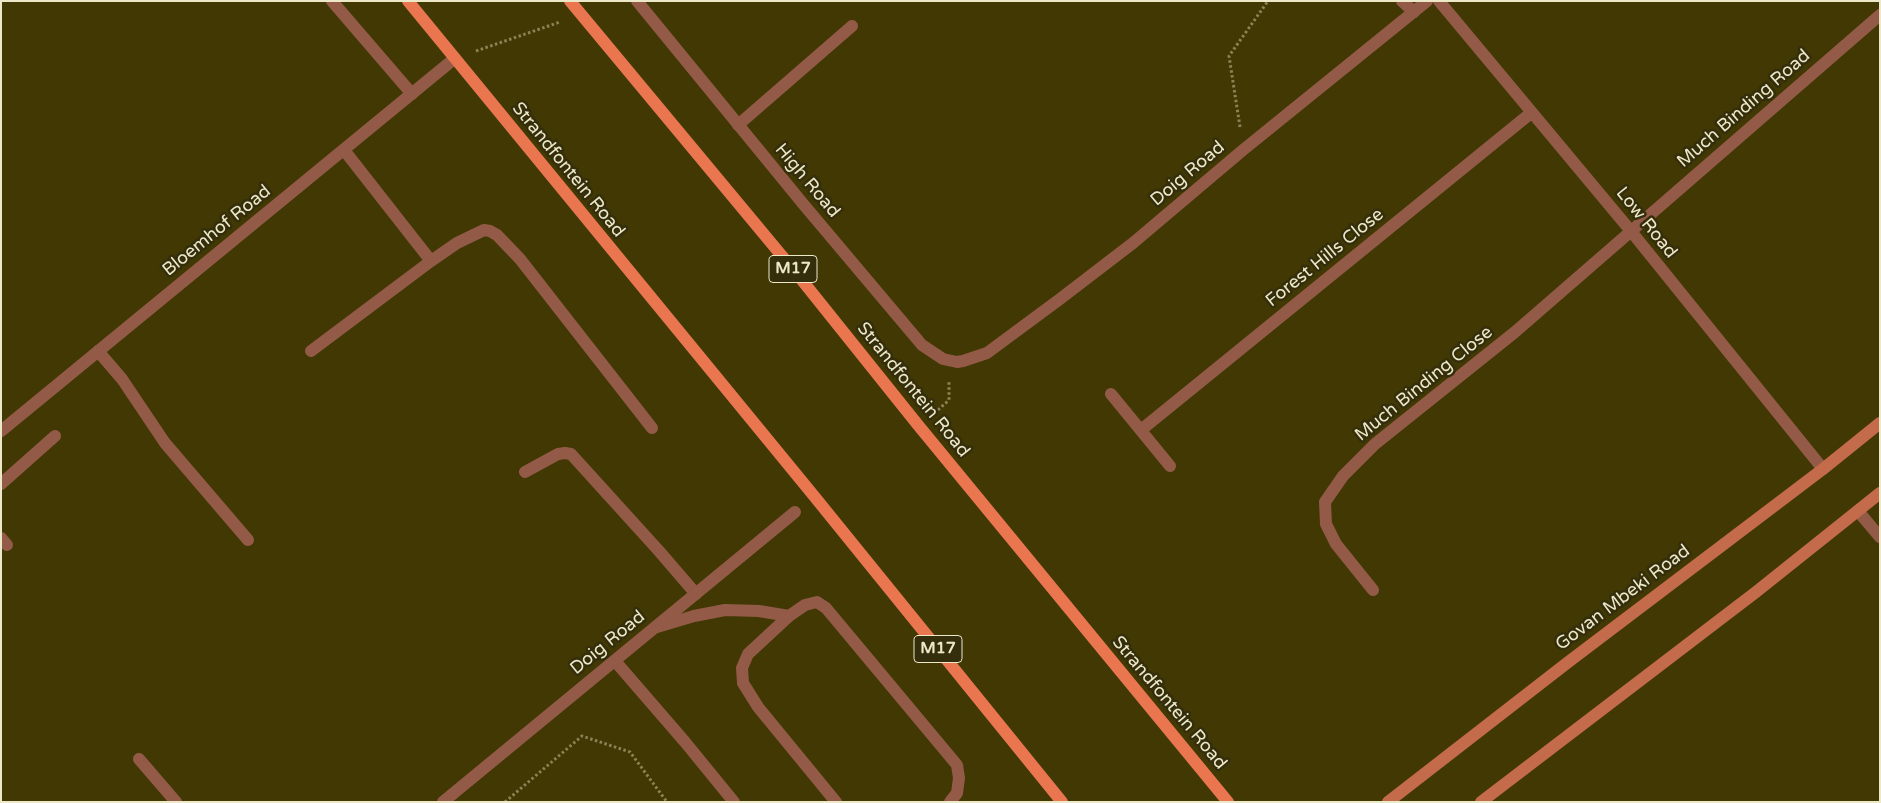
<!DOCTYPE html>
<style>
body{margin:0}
#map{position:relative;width:1881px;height:803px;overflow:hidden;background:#413803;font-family:"Varela Round",sans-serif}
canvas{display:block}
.frame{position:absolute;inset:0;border:2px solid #ede8c8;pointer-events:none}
</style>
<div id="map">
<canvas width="1881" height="803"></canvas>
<div class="frame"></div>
</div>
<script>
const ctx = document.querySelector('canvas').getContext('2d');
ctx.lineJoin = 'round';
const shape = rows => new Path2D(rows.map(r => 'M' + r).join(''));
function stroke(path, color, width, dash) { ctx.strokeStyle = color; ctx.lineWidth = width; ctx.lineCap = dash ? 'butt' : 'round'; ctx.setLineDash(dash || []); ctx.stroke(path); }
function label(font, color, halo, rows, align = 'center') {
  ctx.font = font + ' "Varela Round",sans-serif'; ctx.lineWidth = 5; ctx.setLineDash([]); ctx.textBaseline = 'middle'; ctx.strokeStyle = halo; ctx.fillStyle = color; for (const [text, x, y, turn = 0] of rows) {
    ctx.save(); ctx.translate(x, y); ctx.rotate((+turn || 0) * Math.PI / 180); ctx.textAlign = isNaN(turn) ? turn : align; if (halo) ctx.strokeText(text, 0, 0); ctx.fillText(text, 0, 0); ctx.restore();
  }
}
const path = shape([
 [476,51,560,22],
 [1240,127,1229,56,1268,1],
 [938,410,949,400,949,380],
 [505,802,582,736,630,752,667,802]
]);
const lane = shape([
 [332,1,412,94],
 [1402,1,1414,12],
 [738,125,852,26],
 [344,150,431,261,457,243,484,230,490,231,497,235,520,259,652,428],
 [98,351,122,379,165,443,248,540],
 [311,351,431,261],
 [525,472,558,454,565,453,571,454,659,551,696,594],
 [1,484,55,436],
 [1,538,7,545],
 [657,627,694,616,725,610,759,611,789,616],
 [615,661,685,742,734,802],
 [139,759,176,802],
 [836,802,758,707,743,683,742,668,748,654,789,616,805,605,817,602,826,608,957,765,959,778,957,793,950,802]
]);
const street = shape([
 [637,1,804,205,922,345,943,359,957,362,963,361,987,353,1060,299,1133,243,1243,150,1427,1],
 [1439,1,1630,230,1823,469],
 [1111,394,1170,466],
 [1141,430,1531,113],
 [1,431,454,59],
 [1858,511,1880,537],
 [1373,590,1336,544,1326,524,1325,502,1343,476,1375,444,1515,332,1880,15],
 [443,802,795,512]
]);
const secondary = shape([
 [1388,802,1567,663,1823,469,1880,423],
 [1481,802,1756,592,1880,493]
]);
const primary = shape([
 [408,1,814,496,1062,802],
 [570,1,797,274,918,425,1228,802]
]);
const shields = [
 [793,269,48],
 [938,649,48]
];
const shieldNames = [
 ["M17",793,269],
 ["M17",938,649]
];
const streetNames = [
 ["Much Binding Road",1744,109,-41],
 ["Strandfontein Road",568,170,51],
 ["Doig Road",1188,174,-40],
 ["High Road",807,181,50],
 ["Low Road",1646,223,51],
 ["Bloemhof Road",217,231,-39],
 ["Forest Hills Close",1325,258,-39],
 ["Much Binding Close",1424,384,-39],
 ["Strandfontein Road",913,390,51],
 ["Govan Mbeki Road",1623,598,-37],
 ["Doig Road",608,643,-39],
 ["Strandfontein Road",1169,703,50]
];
stroke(path, '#8b8357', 3, [2.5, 2.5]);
stroke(lane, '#935a47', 12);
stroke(street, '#935a47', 12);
stroke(secondary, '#c46b4c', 12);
stroke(primary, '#e9764f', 12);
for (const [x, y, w] of shields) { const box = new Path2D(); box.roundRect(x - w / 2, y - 13.5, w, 27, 4); ctx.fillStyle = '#342e0c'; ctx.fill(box); stroke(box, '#ede8c8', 1); }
label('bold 16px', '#ede8c8', null, shieldNames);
label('18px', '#ede8c8', '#342e0c', streetNames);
</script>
